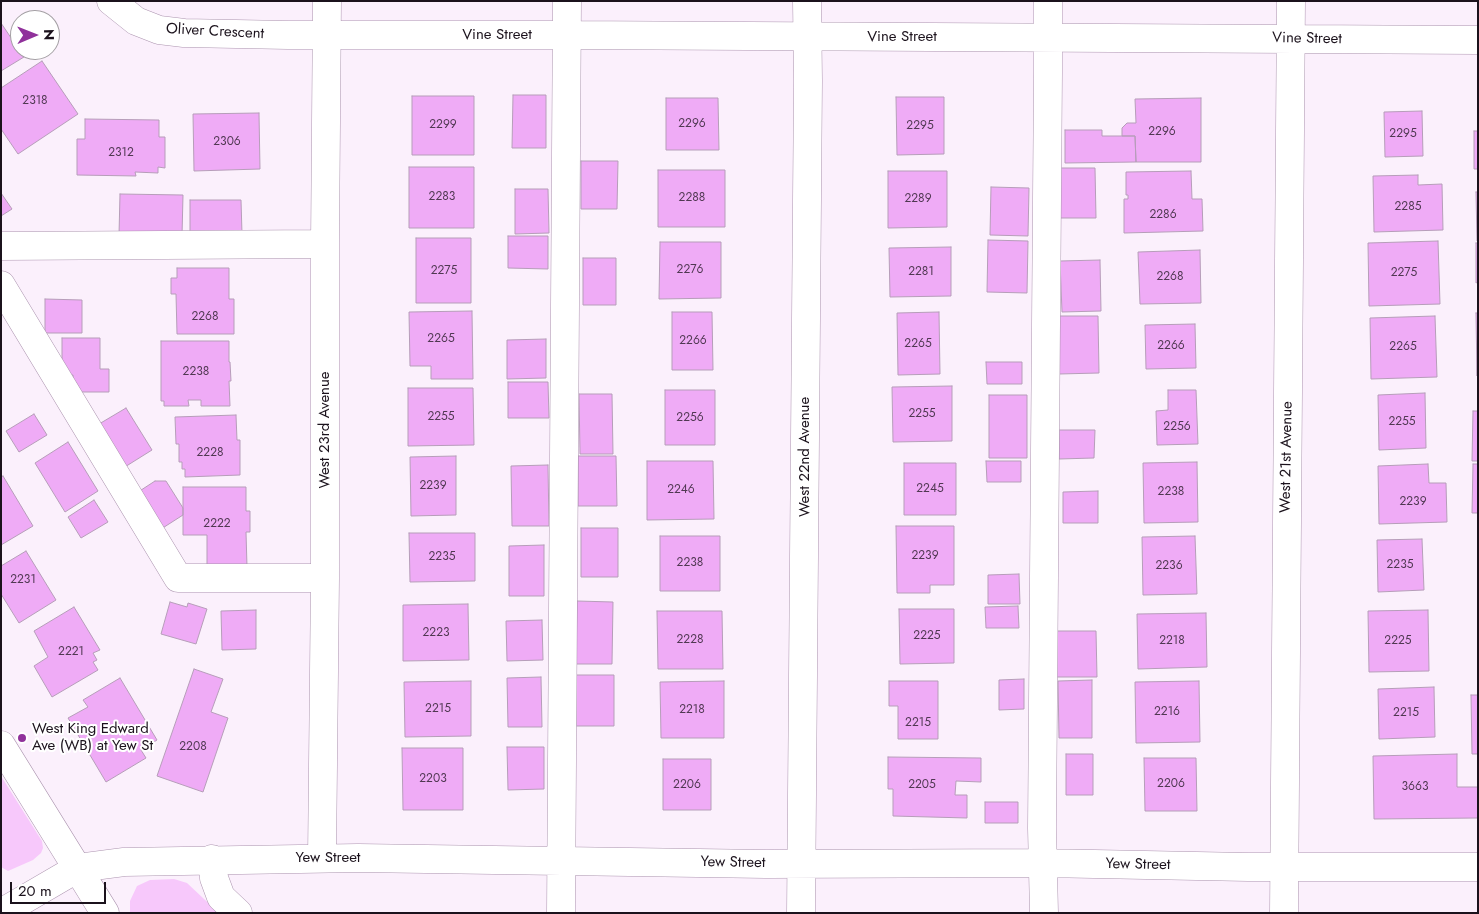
<!DOCTYPE html>
<style>
body{margin:0}
#map{position:relative;width:1479px;height:914px;overflow:hidden;background:#fbf0fc;font-family:Jost,sans-serif}
canvas{display:block}
.frame{position:absolute;inset:0;border:2px solid #1b121c;pointer-events:none}
.north{position:absolute;left:10px;top:10px;width:50px;height:50px;box-sizing:border-box;background:#fff;border:1px solid #a4a0a4;border-radius:50%;rotate:89deg;font-size:14px;font-weight:700;line-height:20px;text-align:center;color:#1b121c}
.north::after{content:'';display:block;margin:auto;width:18px;height:22px;background:#90319b;clip-path:polygon(50% 0,100% 100%,50% 72%,0 100%)}
.scale{position:absolute;left:10px;top:882px;width:96px;height:22px;box-sizing:border-box;border:2px solid #1b121c;border-top:0;padding-left:6px;font-size:15px;line-height:18px;white-space:nowrap;color:#1b121c;-webkit-text-stroke:4px #fff;paint-order:stroke}
</style>
<div id="map">
<canvas width="1479" height="914"></canvas>
<div class="frame"></div>
<div class="north">N</div>
<div class="scale">20 m</div>
</div>
<script>
const ctx = document.querySelector('canvas').getContext('2d');
ctx.lineJoin = 'round';
function paint(path, color) { ctx.fillStyle = color; ctx.fill(path, 'evenodd'); }
const shape = rows => new Path2D(rows.map(r => 'M' + r).join(''));
function stroke(path, color, width, dash) { ctx.strokeStyle = color; ctx.lineWidth = width; ctx.lineCap = dash ? 'butt' : 'round'; ctx.setLineDash(dash || []); ctx.stroke(path); }
function label(font, color, halo, rows, align = 'center') {
  ctx.font = font + ' Jost,sans-serif'; ctx.lineWidth = 4; ctx.setLineDash([]); ctx.textBaseline = 'middle'; ctx.strokeStyle = halo; ctx.fillStyle = color; for (const [text, x, y, turn = 0] of rows) {
    ctx.save(); ctx.translate(x, y); ctx.rotate((+turn || 0) * Math.PI / 180); ctx.textAlign = isNaN(turn) ? turn : align; if (halo) ctx.strokeText(text, 0, 0); ctx.fillText(text, 0, 0); ctx.restore();
  }
}
const green = shape([
 [1,776,42,841,43,848,41,853,33,860,8,871,1,867],
 [174,879,187,883,219,913,130,913,130,901,137,886,150,880]
]);
const building = shape([
 [1,23,24,57,1,71,1,23],
 [42,61,78,114,18,154,1,129,1,88,42,61],
 [513,95,546,95,546,148,512,148,513,95],
 [412,96,474,96,474,155,412,155,412,96],
 [896,97,944,97,944,154,897,155,896,97],
 [666,98,718,98,719,150,666,150,666,98],
 [1201,98,1201,162,1136,162,1135,136,1122,136,1122,128,1127,123,1136,123,1135,99,1201,98],
 [1422,111,1423,156,1385,157,1384,112,1422,111],
 [259,113,260,169,194,171,193,114,259,113],
 [85,119,159,120,159,137,165,137,165,168,158,167,158,173,135,172,136,176,77,175,77,139,85,139,85,119],
 [1065,130,1102,130,1102,136,1135,136,1136,162,1065,163,1065,130],
 [1474,131,1478,131,1478,169,1474,169,1474,131],
 [581,161,618,161,617,209,581,209,581,161],
 [409,167,474,167,474,228,409,228,409,167],
 [1059,168,1095,168,1096,218,1059,218,1059,168],
 [658,170,725,170,725,227,658,227,658,170],
 [888,171,947,171,947,227,888,228,888,171],
 [1191,171,1192,199,1202,199,1203,231,1124,233,1124,199,1128,199,1128,195,1126,195,1126,172,1191,171],
 [1418,175,1418,185,1442,184,1443,230,1374,232,1373,176,1418,175],
 [991,187,1029,188,1028,236,990,235,991,187],
 [515,189,548,189,549,233,515,234,515,189],
 [1476,192,1478,192,1478,241,1477,241,1476,192],
 [1,193,12,209,1,216,1,193],
 [120,194,183,195,182,236,119,235,120,194],
 [190,200,241,200,242,234,190,235,190,200],
 [508,236,548,236,548,269,508,268,508,236],
 [416,238,471,238,471,303,416,303,416,238],
 [988,240,1028,241,1027,293,987,292,988,240],
 [1438,241,1440,304,1369,306,1368,243,1438,241],
 [660,242,721,242,721,298,659,299,660,242],
 [1476,243,1478,243,1478,282,1476,283,1476,243],
 [951,247,951,296,890,297,889,248,951,247],
 [1200,250,1201,303,1140,304,1138,252,1200,250],
 [583,258,616,258,616,305,583,305,583,258],
 [1100,260,1101,311,1062,312,1060,261,1100,260],
 [177,268,229,268,229,299,234,299,234,334,177,334,176,294,171,294,171,278,177,278,177,268],
 [45,299,82,300,82,333,45,333,45,299],
 [472,311,473,379,431,379,431,366,410,366,409,312,472,311],
 [672,312,712,312,713,370,672,370,672,312],
 [939,312,940,374,898,375,897,313,939,312],
 [1476,313,1478,313,1477,376,1476,313],
 [1059,316,1098,316,1099,373,1059,374,1059,316],
 [1435,316,1437,377,1371,379,1370,318,1435,316],
 [1195,324,1196,368,1146,369,1145,325,1195,324],
 [62,338,100,338,100,369,109,369,109,392,73,392,73,375,62,375,62,338],
 [546,339,546,378,507,379,507,340,546,339],
 [161,341,229,341,229,362,230,362,231,381,229,381,230,406,201,406,201,400,188,400,189,406,164,406,164,401,161,401,161,341],
 [986,362,1022,362,1022,384,987,384,986,362],
 [508,382,548,382,549,418,508,418,508,382],
 [952,386,952,441,893,442,892,387,952,386],
 [408,388,473,388,474,445,408,446,408,388],
 [665,390,715,390,715,445,665,445,665,390],
 [1168,390,1196,390,1198,444,1157,445,1156,411,1168,410,1168,390],
 [1425,393,1426,448,1379,450,1378,395,1425,393],
 [579,394,612,394,613,454,580,454,579,394],
 [989,395,1027,395,1027,458,989,458,989,395],
 [126,408,152,450,120,470,94,427,126,408],
 [1473,411,1478,411,1478,461,1472,461,1473,411],
 [34,414,47,435,19,452,6,431,34,414],
 [236,415,237,440,240,440,240,475,185,477,185,469,182,469,182,462,179,462,179,444,176,444,175,417,236,415],
 [1059,430,1095,430,1094,458,1059,459,1059,430],
 [68,442,98,491,65,512,35,463,68,442],
 [456,456,456,515,411,516,410,457,456,456],
 [578,456,616,456,617,506,578,506,578,456],
 [647,461,713,461,714,519,647,520,647,461],
 [986,461,1021,461,1021,482,987,482,986,461],
 [1197,462,1198,522,1144,523,1143,463,1197,462],
 [904,463,956,463,956,515,904,515,904,463],
 [1428,464,1429,483,1446,483,1447,522,1379,524,1378,466,1428,464],
 [1473,464,1478,464,1478,513,1472,513,1473,464],
 [548,465,549,526,512,526,511,466,548,465],
 [3,476,33,526,1,545,1,477,3,476],
 [155,481,166,481,183,508,183,515,158,531,135,494,155,481],
 [183,487,246,487,246,511,250,511,250,532,246,532,247,567,207,567,207,535,183,535,183,487],
 [1098,491,1098,523,1063,523,1063,492,1098,491],
 [94,500,108,522,81,538,68,517,94,500],
 [896,526,954,526,954,585,930,585,930,593,897,593,896,526],
 [581,528,618,528,618,577,581,577,581,528],
 [409,533,475,533,475,581,410,582,409,533],
 [660,536,720,536,720,591,660,591,660,536],
 [1195,536,1197,594,1143,595,1142,537,1195,536],
 [1422,539,1424,590,1378,592,1377,540,1422,539],
 [544,545,544,596,509,596,509,546,544,545],
 [26,551,56,600,19,623,1,594,1,566,26,551],
 [1019,574,1020,604,988,604,988,575,1019,574],
 [577,601,613,602,612,664,576,664,577,601],
 [170,602,187,607,188,603,207,609,196,644,161,634,170,602],
 [468,604,469,660,403,661,403,605,468,604],
 [1018,606,1019,628,986,628,985,607,1018,606],
 [74,607,100,650,93,653,97,660,93,662,98,670,52,697,34,666,48,657,34,631,74,607],
 [899,609,954,609,954,663,900,664,899,609],
 [256,610,256,649,222,650,221,611,256,610],
 [1428,610,1429,671,1369,672,1368,611,1428,610],
 [657,611,722,611,723,669,658,669,657,611],
 [1206,613,1207,667,1138,669,1137,614,1206,613],
 [542,620,543,660,507,661,506,621,542,620],
 [1055,631,1096,631,1097,677,1056,677,1055,631],
 [194,669,223,679,211,712,228,718,203,792,157,776,194,669],
 [576,675,614,675,614,726,576,726,576,675],
 [541,677,542,727,508,727,507,678,541,677],
 [120,678,157,740,141,750,146,758,106,782,68,718,88,707,83,700,120,678],
 [1024,679,1024,709,999,710,999,680,1024,679],
 [1092,680,1092,738,1059,738,1058,681,1092,680],
 [471,681,471,736,405,737,404,682,471,681],
 [724,681,724,738,661,738,660,682,724,681],
 [889,681,938,681,938,739,898,739,898,706,889,706,889,681],
 [1199,681,1200,742,1136,743,1135,682,1199,681],
 [1434,687,1435,737,1379,739,1378,689,1434,687],
 [1471,695,1478,695,1478,754,1472,754,1471,695],
 [507,747,544,747,544,789,508,790,507,747],
 [402,748,463,748,463,810,403,810,402,748],
 [1066,754,1093,754,1093,795,1066,795,1066,754],
 [1457,754,1457,787,1478,787,1478,818,1374,819,1373,756,1457,754],
 [888,757,981,758,981,782,956,781,955,795,967,795,967,818,893,816,893,789,888,789,888,757],
 [1144,758,1196,758,1197,811,1145,811,1144,758],
 [663,759,711,759,711,810,663,810,663,759],
 [985,802,1018,802,1018,823,985,823,985,802]
]);
const minor = shape([
 [111,1,136,21,159,30,184,33,288,35,566,35,1478,40],
 [1,246,325,244],
 [1,285,178,578,325,578],
 [322,858,325,578,325,244,327,1],
 [212,859,214,878,221,897,238,913],
 [1,913,78,868,124,862,358,858,766,864,1043,863,1248,867,1478,867],
 [561,913,567,1],
 [801,913,808,81,807,1],
 [1044,913,1042,828,1048,72,1048,1],
 [1284,913,1291,1]
]);
const major = shape([
 [1,745,105,913]
]);
const markers = [
 [22,738,5,"#90319b"]
];
const numberNames = [
 ["2318",35,101],
 ["2296",692,124],
 ["2299",443,125],
 ["2295",920,126],
 ["2296",1162,132],
 ["2295",1403,134],
 ["2306",227,142],
 ["2312",121,153],
 ["2283",442,197],
 ["2288",692,198],
 ["2289",918,199],
 ["2285",1408,207],
 ["2286",1163,215],
 ["2276",690,270],
 ["2275",444,271],
 ["2281",921,272],
 ["2275",1404,273],
 ["2268",1170,277],
 ["2268",205,317],
 ["2265",441,339],
 ["2266",693,341],
 ["2265",918,344],
 ["2266",1171,346],
 ["2265",1403,347],
 ["2238",196,372],
 ["2255",922,414],
 ["2255",441,417],
 ["2256",690,418],
 ["2255",1402,422],
 ["2256",1177,427],
 ["2228",210,453],
 ["2239",433,486],
 ["2245",930,489],
 ["2246",681,490],
 ["2238",1171,492],
 ["2239",1413,502],
 ["2222",217,524],
 ["2239",925,556],
 ["2235",442,557],
 ["2238",690,563],
 ["2235",1400,565],
 ["2236",1169,566],
 ["2231",23,580],
 ["2223",436,633],
 ["2225",927,636],
 ["2228",690,640],
 ["2218",1172,641],
 ["2225",1398,641],
 ["2221",71,652],
 ["2215",438,709],
 ["2218",692,710],
 ["2216",1167,712],
 ["2215",1406,713],
 ["2215",918,723],
 ["2208",193,747],
 ["2203",433,779],
 ["2206",1171,784],
 ["2206",687,785],
 ["2205",922,785],
 ["3663",1415,787]
];
const streetNames = [
 ["Oliver Crescent",215,32,3],
 ["Vine Street",497,35],
 ["Vine Street",902,37],
 ["Vine Street",1307,39,1],
 ["West 23rd Avenue",325,430,-90],
 ["West 22nd Avenue",805,457,-90],
 ["West 21st Avenue",1287,457,-89],
 ["Yew Street",328,858],
 ["Yew Street",733,863,1],
 ["Yew Street",1138,865,1]
];
const poiNames = [
 ["West King Edward",32,729],
 ["Ave (WB) at Yew St",32,746]
];
paint(green, '#f7c8fb');
paint(building, '#efabf6');
stroke(building, '#b69db9', 1);
stroke(minor, '#ac94af', 29);
stroke(major, '#ac94af', 29);
stroke(minor, '#fff', 28);
stroke(major, '#fff', 28);
for (const [x, y, r, color] of markers) { const dot = new Path2D(); dot.arc(x, y, r, 0, 2 * Math.PI); ctx.fillStyle = color; ctx.fill(dot); stroke(dot, '#fff', 2); }
label('12px', '#503852', null, numberNames);
label('15px', '#1b121c', '#fff', streetNames);
label('15px', '#1b121c', '#fff', poiNames, 'left');
</script>
